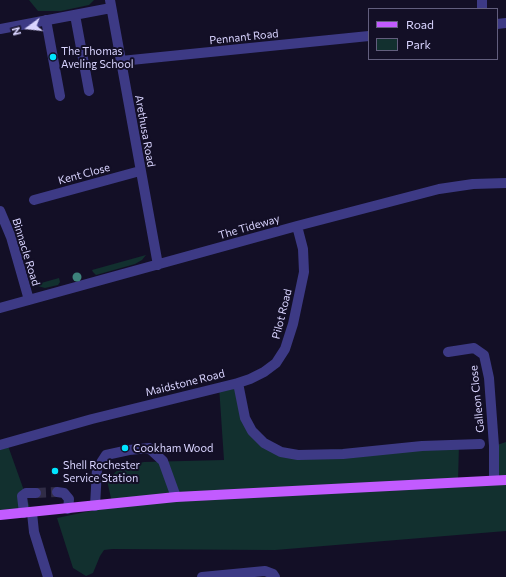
<!DOCTYPE html>
<style>
body{margin:0}
#map{position:relative;width:506px;height:577px;overflow:hidden;background:#130f26;font-family:Commissioner,sans-serif}
canvas{display:block}
.legend{position:absolute;left:368px;top:8px;width:130px;height:52px;box-sizing:border-box;background:#130f26;border:1px solid #625e7d;margin:0;padding:5px 7px;list-style:none;font-size:12px;color:#d9d4ff}
.legend li{display:flex;align-items:center;gap:8px;height:20px}
.legend b{width:20px;border:1px solid #625e7d}
.north{position:absolute;left:8px;top:8px;width:40px;height:40px;-webkit-text-stroke:3px #130f26;paint-order:stroke;rotate:255deg;font-size:11px;font-weight:700;line-height:16px;text-align:center;color:#d9d4ff}
.north::after{content:'';display:block;margin:auto;width:14px;height:18px;background:#d9d4ff;clip-path:polygon(50% 0,100% 100%,50% 72%,0 100%)}
</style>
<div id="map">
<canvas width="506" height="577"></canvas>
<ul class="legend">
<li><b style="height:5px;background:#c25bff"></b>Road</li>
<li><b style="height:11px;background:#12302f"></b>Park</li>
</ul>
<div class="north">N</div>
</div>
<script>
const ctx = document.querySelector('canvas').getContext('2d');
ctx.lineJoin = 'round';
function paint(path, color) { ctx.fillStyle = color; ctx.fill(path, 'evenodd'); }
const shape = rows => new Path2D(rows.map(r => 'M' + r).join(''));
function stroke(path, color, width, dash) { ctx.strokeStyle = color; ctx.lineWidth = width; ctx.lineCap = dash ? 'butt' : 'round'; ctx.setLineDash(dash || []); ctx.stroke(path); }
function label(font, color, halo, rows, align = 'center') {
  ctx.font = font + ' Commissioner,sans-serif'; ctx.lineWidth = 4; ctx.setLineDash([]); ctx.textBaseline = 'middle'; ctx.strokeStyle = halo; ctx.fillStyle = color; for (const [text, x, y, turn = 0] of rows) {
    ctx.save(); ctx.translate(x, y); ctx.rotate((+turn || 0) * Math.PI / 180); ctx.textAlign = isNaN(turn) ? turn : align; if (halo) ctx.strokeText(text, 0, 0); ctx.fillText(text, 0, 0); ctx.restore();
  }
}
const green = shape([
 [29,0,94,0,89,5,61,11,38,11],
 [146,255,142,260,135,264,96,275,93,272,92,270],
 [59,278,60,282,58,285,45,288,34,285],
 [238,383,252,431,281,452,459,444,458,481,493,480,494,446,506,442,506,531,275,550,112,549,104,550,100,556,93,573,86,576,73,568,57,518,104,508,112,503,107,480,121,467,144,462,224,460,219,386],
 [7,443,32,513,0,515,0,445]
]);
const minorTunnel = shape([
 [36,493,57,492]
]);
const minor = shape([
 [110,0,158,265],
 [482,9,482,0],
 [75,15,89,91],
 [46,20,60,96],
 [497,24,506,23],
 [0,29,111,8],
 [121,61,369,36],
 [34,200,140,171],
 [0,211,11,237,29,300],
 [0,308,297,226,439,189,473,184,506,183],
 [448,352,474,348,484,355,489,378,494,446,494,480],
 [238,383,245,418,252,431,264,443,281,452,298,455,343,454,422,446,480,444],
 [0,445,92,419,238,383,250,379,264,372,276,363,285,349,293,324,304,272,303,249,297,226],
 [57,492,64,493,69,499,68,509],
 [95,506,97,469,106,455,129,450,149,448,163,461,176,497],
 [24,513,22,496,26,493,36,493],
 [32,513,34,532,48,577],
 [202,577,265,571,273,574,275,577]
]);
const major = shape([
 [0,515,176,497,506,480]
]);
const trees = [
 [77,277]
];
const markers = [
 [53,57,4,"#00e5ff"],
 [125,448,4,"#00e5ff"],
 [55,471,4,"#00e5ff"]
];
const streetNames = [
 ["Pennant Road",244,37,-6],
 ["Arethusa Road",145,131,80],
 ["Kent Close",84,174,-15],
 ["The Tideway",249,227,-16],
 ["Binnacle Road",26,252,73],
 ["Pilot Road",282,314,-76],
 ["Maidstone Road",185,383,-14],
 ["Galleon Close",477,399,-96]
];
const poiNames = [
 ["The Thomas",61,51],
 ["Aveling School",61,64],
 ["Cookham Wood",133,448],
 ["Shell Rochester",63,465],
 ["Service Station",63,478]
];
paint(green, '#12302f');
stroke(minorTunnel, '#312d47', 10, [10, 5]);
stroke(minor, '#3d3a85', 10);
stroke(major, '#c25bff', 10);
ctx.fillStyle = '#3d827b';
for (const [x, y] of trees) { ctx.beginPath(); ctx.arc(x, y, 4.5, 0, 2 * Math.PI); ctx.fill(); }
for (const [x, y, r, color] of markers) { const dot = new Path2D(); dot.arc(x, y, r, 0, 2 * Math.PI); ctx.fillStyle = color; ctx.fill(dot); stroke(dot, '#130f26', 1.5); }
label('11px', '#d9d4ff', '#130f26', streetNames);
label('11px', '#d9d4ff', '#130f26', poiNames, 'left');
</script>
